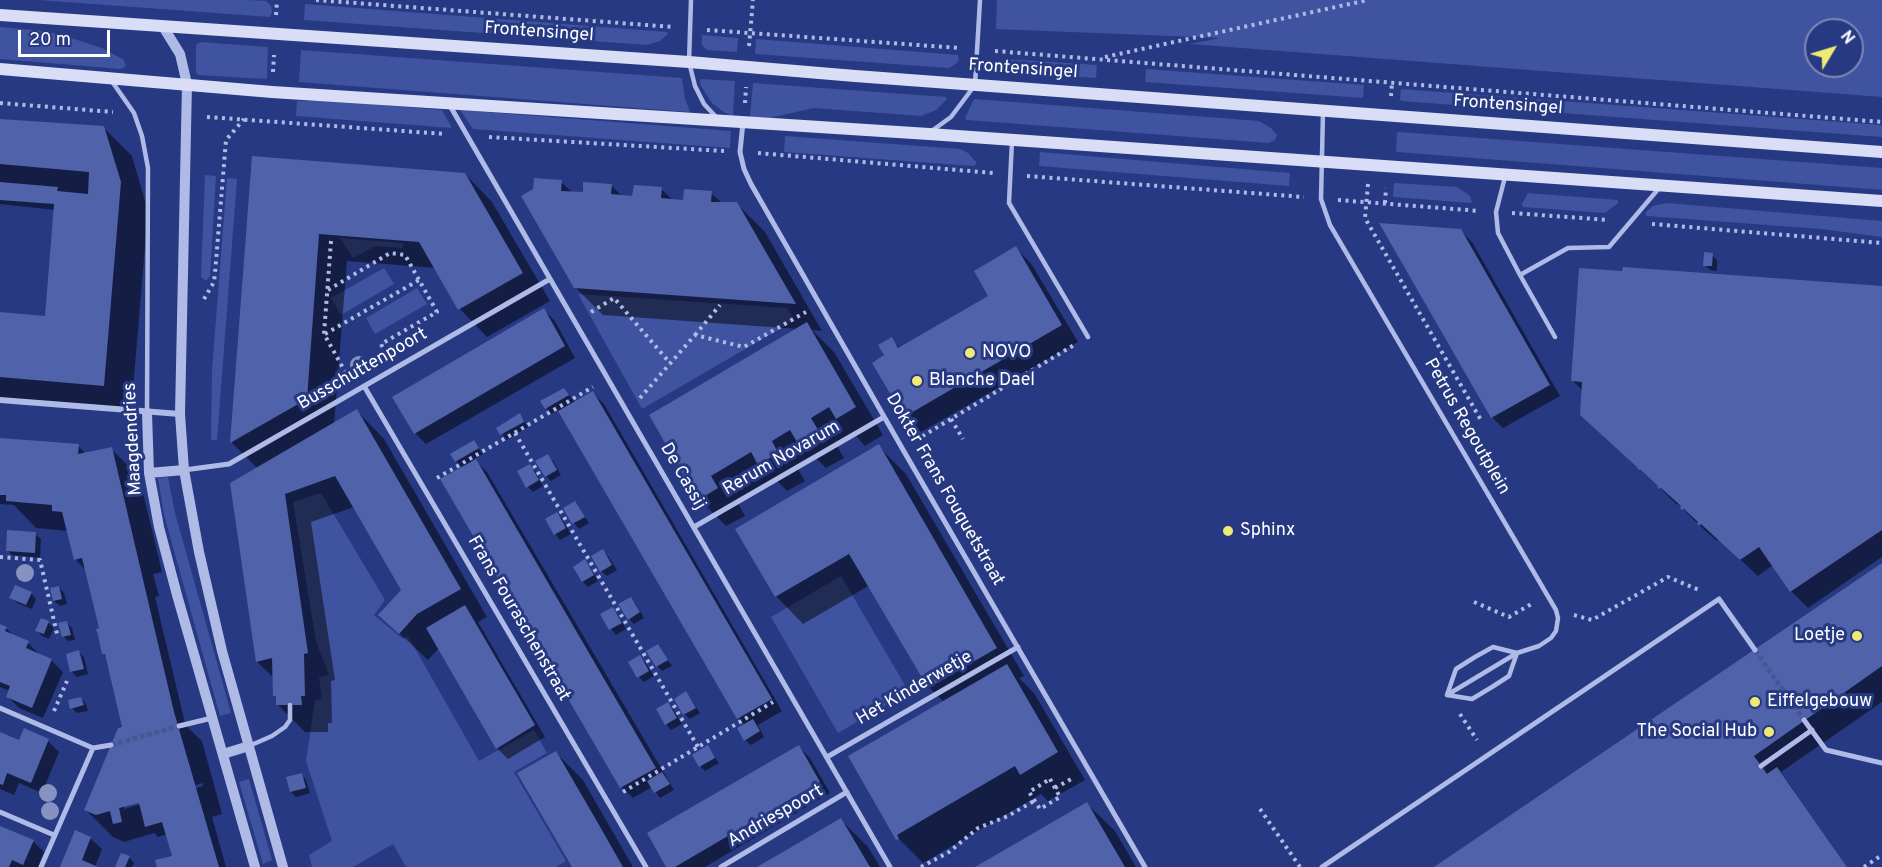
<!DOCTYPE html>
<style>
body{margin:0}
#map{position:relative;width:1882px;height:867px;overflow:hidden;background:#273982;font-family:Overpass,sans-serif}
canvas{display:block}
.north{position:absolute;left:1804px;top:18px;width:60px;height:60px;box-sizing:border-box;background:#273982;border:2px solid #7d88b4;border-radius:50%;rotate:52deg;font-size:16px;font-weight:700;line-height:24px;text-align:center;color:#fff}
.north::after{content:'';display:block;margin:auto;width:21px;height:27px;background:#efe975;clip-path:polygon(50% 0,100% 100%,50% 72%,0 100%)}
.scale{position:absolute;left:18px;top:30px;width:92px;height:27px;box-sizing:border-box;border:3px solid #fff;border-top:0;padding-left:8px;font-size:18px;line-height:21px;white-space:nowrap;color:#fff;-webkit-text-stroke:4px #273982;paint-order:stroke}
</style>
<div id="map">
<canvas width="1882" height="867"></canvas>
<div class="north">N</div>
<div class="scale">20 m</div>
</div>
<script>
const ctx = document.querySelector('canvas').getContext('2d');
ctx.lineJoin = 'round';
function paint(path, color) { ctx.fillStyle = color; ctx.fill(path, 'evenodd'); }
const shape = rows => new Path2D(rows.map(r => 'M' + r).join(''));
function stroke(path, color, width, dash) { ctx.strokeStyle = color; ctx.lineWidth = width; ctx.lineCap = dash ? 'butt' : 'round'; ctx.setLineDash(dash || []); ctx.stroke(path); }
function label(font, color, halo, rows, align = 'center') {
  ctx.font = font + ' Overpass,sans-serif'; ctx.lineWidth = 6; ctx.setLineDash([]); ctx.textBaseline = 'middle'; ctx.strokeStyle = halo; ctx.fillStyle = color; for (const [text, x, y, turn = 0] of rows) {
    ctx.save(); ctx.translate(x, y); ctx.rotate((+turn || 0) * Math.PI / 180); ctx.textAlign = isNaN(turn) ? turn : align; if (halo) ctx.strokeText(text, 0, 0); ctx.fillText(text, 0, 0); ctx.restore();
  }
}
const green = shape([
 [38,0,248,0,266,1,271,6,272,12,270,17],
 [997,0,1882,0,1882,97,1190,44,1220,38,996,29],
 [1816,30,1852,30,1852,66,1816,66],
 [305,4,667,32,668,34,660,41,647,45,304,20],
 [0,27,43,31,65,36,102,48,124,60,126,66,121,69,0,59],
 [702,35,738,38,737,52,707,50,702,45],
 [756,39,958,55,959,59,957,63,949,68,755,54],
 [200,42,268,47,267,78,265,79,198,75,196,72,196,45],
 [301,50,682,78,685,99,690,111,688,112,299,82],
 [1007,59,1097,65,1096,78,1026,73,1008,65,1005,62],
 [1146,69,1364,85,1363,98,1145,82],
 [701,79,735,81,733,116,725,113,712,103,701,86,700,81],
 [753,83,946,97,947,99,936,110,921,116,814,108,769,118,750,117],
 [1401,89,1882,125,1882,137,1401,101,1400,99],
 [974,99,1259,121,1271,128,1277,135,1275,140,1269,143,967,120,965,118],
 [297,101,333,101,442,110,452,128,296,116],
 [460,110,731,131,730,148,473,129],
 [1399,132,1882,168,1882,190,1397,152,1396,151,1397,133],
 [785,136,960,149,968,153,977,163,974,166,784,152],
 [1040,152,1290,173,1289,186,1039,166],
 [205,175,216,176,210,276,206,281,201,277],
 [227,178,237,179,217,440,211,440,212,370],
 [1395,183,1457,187,1470,196,1472,202,1470,203,1394,197,1393,196,1394,184],
 [1528,193,1618,200,1618,203,1605,213,1523,207,1522,204],
 [1667,203,1882,221,1882,237,1821,229,1647,216,1645,214,1646,212,1653,206],
 [340,238,403,243,403,248,375,246,353,258],
 [384,268,394,284,341,315,331,298],
 [417,288,427,304,375,334,366,318],
 [578,294,787,308,795,320,642,409],
 [168,477,175,513,231,713,220,716,164,515,158,478],
 [321,493,385,600,374,615,403,639,408,636,479,761,534,730,547,753,514,772,566,861,556,867,406,867,393,844,353,867,312,867,309,855,332,841,306,761,315,700,322,699,319,677,329,675,316,641,293,502],
 [841,576,909,692,838,733,771,617],
 [249,779,272,860,263,864,239,782]
]);
const shadow = shape([
 [0,120,104,128,132,156,148,211,131,413,0,401,0,314,46,318,55,210,0,204],
 [254,158,465,174,492,202,550,301,487,337,460,309,436,268,347,261,334,424,357,411,384,439,487,617,478,622,545,737,508,759,497,748,439,648,428,660,380,615,403,590,354,507,311,522,335,680,331,681,332,723,328,723,328,732,305,732,278,705,278,699,274,695,274,678,257,662,258,469,232,443],
 [561,182,573,193,584,194,611,185,623,197,634,198,661,189,673,200,684,201,711,193,723,204,737,204,765,232,822,331,812,330,834,352,883,435,865,446,855,435,837,446,844,458,826,468,816,458,798,469,805,481,787,491,777,481,738,503,745,516,726,526,699,499,651,416,798,329,603,315,575,287,523,197],
 [1461,231,1472,242,1560,396,1503,428,1492,417],
 [1016,248,1032,265,1078,342,921,432,905,416,886,356,891,339,900,348,990,297],
 [1712,255,1717,260,1717,271,1710,270,1705,265],
 [1882,288,1882,557,1808,608,1791,591,1773,565,1758,576,1718,539,1717,541,1700,526,1678,504,1677,505,1659,487,1583,391,1573,381],
 [544,310,555,321,575,358,426,444,415,433],
 [564,389,575,403,593,393,604,404,782,711,758,725,764,737,751,745,745,740,745,725,738,718,558,410,551,414,542,402],
 [519,415,528,427,507,440,498,428],
 [0,439,78,446,86,454,111,449,139,476,162,572,153,574,159,596,155,597,185,723,183,723,202,741,222,814,212,817,226,867,158,867,174,857,167,834,158,837,154,833,124,842,113,837,85,809,123,728,107,657,104,654,100,629,86,570,75,559,68,531,36,528,14,505,0,504],
 [203,783,203,786,124,809,124,806],
 [474,442,483,454,474,459,487,472,674,790,660,798,652,787,633,798,622,787,463,468,456,461],
 [878,446,906,474,1024,676,1019,678,1034,693,1085,780,1048,801,1041,794,923,863,896,836,944,702,929,687,870,585,803,624,776,596],
 [548,456,553,461,561,475,551,481,546,476],
 [529,466,535,471,543,486,533,492,528,487],
 [575,503,589,523,579,529,574,523,565,509],
 [557,514,562,519,571,534,560,540,555,534,547,520],
 [35,534,41,539,40,558,12,555,7,550],
 [603,551,608,556,617,570,607,576,601,571],
 [585,561,590,567,598,581,588,587,583,582,575,567],
 [1882,565,1882,702,1781,772,1847,867,1437,867],
 [59,587,64,593,67,604,60,606,54,601,52,589],
 [31,593,36,599,32,609,17,603,11,597],
 [631,598,636,604,644,618,634,624,629,619],
 [612,609,618,614,626,629,616,635,611,629,602,615],
 [48,623,54,628,49,639,42,636,37,631],
 [67,623,72,628,75,640,68,641,63,636],
 [0,625,6,628,16,638,28,643,39,654,51,660,63,672,43,718,19,708,8,697,10,691,0,687],
 [658,646,672,666,662,671,657,666],
 [79,652,84,657,88,674,77,677,71,671],
 [640,657,645,662,654,676,644,682,639,677],
 [686,693,691,699,700,713,690,719,684,714],
 [81,698,86,704,88,711,77,713,72,708],
 [668,704,673,709,682,724,671,730,666,724,658,710],
 [0,734,20,742,48,741,59,752,42,793,19,783,14,795,0,789],
 [707,747,719,763,705,771,700,766],
 [799,747,810,758,830,793,705,867,668,867],
 [556,753,583,780,633,867,573,867],
 [301,774,306,780,310,793,296,797,291,792],
 [1087,804,1115,831,1136,867,978,867],
 [841,820,868,847,880,867,760,867],
 [0,827,33,841,44,852,38,867,0,867],
 [90,838,102,849,95,867,62,867],
 [129,857,134,863,132,867,117,867]
]);
const building = shape([
 [0,119,104,126,121,182,104,386,0,377,0,312,45,316,54,204,0,200,0,182,58,187,57,191,88,194,89,172,0,164],
 [252,156,465,173,523,273,458,310,419,242,319,234,307,399,230,443],
 [534,178,562,180,561,191,583,192,583,182,612,184,611,194,632,196,634,185,662,187,661,198,683,200,684,189,712,191,711,202,737,202,796,304,574,288,521,196,533,189],
 [1379,223,1461,229,1550,385,1491,418],
 [1016,246,1062,325,904,417,872,363,884,355,878,345,892,337,898,348,988,296,974,271],
 [1704,252,1713,253,1712,266,1703,266],
 [1623,267,1882,286,1882,530,1790,592,1759,547,1740,560,1701,524,1699,526,1697,523,1698,522,1684,509,1682,510,1680,508,1681,506,1661,488,1659,489,1657,487,1658,486,1640,469,1639,470,1637,468,1638,468,1580,415,1582,382,1571,381,1579,268,1622,271],
 [544,308,565,346,414,434,392,397],
 [807,322,856,407,836,419,829,407,811,418,818,430,797,442,790,430,772,441,778,453,758,465,751,452,711,476,718,488,698,500,649,415],
 [564,388,569,395,545,409,540,401],
 [593,391,772,699,737,719,558,411],
 [357,409,461,589,417,614,399,634,378,615,401,590,335,476,285,494,308,653,304,654,305,696,301,696,302,705,276,705,276,696,273,696,272,658,256,662,230,483],
 [520,413,524,422,500,435,496,428],
 [0,438,79,444,78,454,112,447,174,712,219,867,157,867,155,860,172,856,162,822,145,827,139,803,119,808,122,822,113,824,110,811,96,815,84,810,118,728,122,727,105,654,102,654,98,635,96,629,99,628,82,558,74,560,62,512,52,511,52,505,6,501,6,495,0,495],
 [474,440,479,448,455,462,450,454],
 [879,444,997,648,928,688,849,554,775,597,735,529],
 [548,454,557,470,545,477,535,461],
 [476,459,656,768,620,788,440,479],
 [530,464,539,480,526,488,517,471],
 [575,501,585,517,572,524,563,508],
 [557,512,566,528,554,535,545,519],
 [7,530,36,532,35,553,6,551],
 [603,549,612,565,600,572,591,556],
 [585,559,594,575,582,582,573,567],
 [1882,563,1882,666,1754,756,1767,774,1777,767,1847,867,1434,867],
 [15,585,32,592,26,605,9,598],
 [59,586,62,599,53,601,50,588],
 [631,597,640,612,628,620,618,604],
 [465,605,535,725,496,749,426,628],
 [613,607,622,623,609,630,600,614],
 [41,618,49,621,44,634,35,631],
 [67,621,71,635,62,637,58,623],
 [0,624,7,627,5,631,29,641,26,648,52,659,32,708,6,697,10,686,0,682],
 [658,644,668,660,656,667,646,651],
 [79,650,84,669,70,672,66,654],
 [640,655,649,671,637,678,628,662],
 [1007,664,1058,752,1020,775,1015,766,897,835,899,839,896,840,848,756],
 [686,691,696,708,683,715,674,699],
 [81,697,84,705,70,709,68,700],
 [668,702,677,718,665,725,656,709],
 [753,719,760,731,744,741,737,728],
 [24,728,49,739,31,783,7,773,3,785,0,784,0,732,19,740],
 [708,745,715,758,699,767,692,755],
 [799,745,820,782,675,867,666,867,647,833],
 [556,751,595,818,623,867,572,867,517,773],
 [662,772,670,784,654,793,647,781],
 [302,773,306,788,290,792,286,777],
 [1087,802,1125,867,975,867,1082,805],
 [841,818,870,867,757,867],
 [0,826,34,840,23,865,12,860,9,867,0,867],
 [75,830,91,837,82,860,98,867,60,867],
 [121,853,130,856,125,867,115,867]
]);
const pedestrianTunnel = shape([
 [1755,650,1804,720],
 [111,745,179,726]
]);
const path = shape([
 [316,0,673,27],
 [276,15,277,0],
 [707,30,960,48],
 [749,46,753,0],
 [995,51,1882,122],
 [1105,57,1368,0],
 [273,72,274,55],
 [1391,96,1392,82],
 [0,103,113,112],
 [745,103,746,87],
 [207,117,445,134],
 [489,137,724,151],
 [758,153,993,173],
 [1027,176,1304,197],
 [1368,184,1365,218,1482,422],
 [1338,200,1480,211],
 [1385,203,1386,188],
 [1512,213,1609,220],
 [1652,224,1882,243],
 [331,241,324,334,347,375],
 [328,290,390,253,405,255,437,312,381,344,385,353],
 [204,299,214,282,215,273,226,140,244,119],
 [591,312,614,298,670,363],
 [325,334,419,280],
 [695,335,720,305],
 [640,398,695,335,744,347,806,312],
 [951,419,963,439],
 [515,433,698,747],
 [916,440,1074,345],
 [437,478,593,387],
 [0,557,40,560,58,638],
 [1474,602,1509,617,1533,603],
 [1574,615,1592,620,1668,577,1699,590],
 [54,711,67,681],
 [1460,714,1477,740],
 [1050,779,1060,797,1040,809,1029,792,1050,779],
 [1055,788,1073,778],
 [623,792,773,702],
 [1260,809,1300,867],
 [921,867,949,852,978,828,1008,816,1034,801],
 [1864,867,1882,855]
]);
const service = shape([
 [691,0,689,62,695,86,704,104,717,118],
 [111,80,134,113,142,136,148,168,147,413],
 [1323,112,1321,199,1330,225,1556,610,1558,618,1556,631,1551,638,1539,646,1517,653,1447,695],
 [933,130,951,117,975,85,980,0],
 [1012,141,1009,203,1088,337],
 [1505,177,1496,212,1498,233,1520,275,1568,248,1609,247,1660,187],
 [1520,275,1555,337],
 [1447,695,1456,669,1475,657,1493,647,1517,653],
 [1447,695,1472,699,1492,687,1509,676,1517,653],
 [249,746,272,736,285,727,290,720,290,705]
]);
const pedestrian = shape([
 [449,104,890,867],
 [743,122,740,152,744,169,751,184,902,448,1145,867],
 [364,386,646,867],
 [184,470,229,464,550,279],
 [694,527,884,417],
 [0,708,93,748,111,745],
 [1804,720,1826,750,1882,763],
 [179,726,212,718],
 [827,757,1018,647],
 [1761,766,1812,730],
 [0,812,54,835],
 [41,867,93,748],
 [721,867,847,792],
 [1322,867,1719,599,1755,650]
]);
const minor = shape([
 [0,400,180,414]
]);
const tertiary = shape([
 [162,25,180,54,187,84,180,414,184,470,199,552,222,651,283,867],
 [147,413,149,473,159,527,177,595,255,867],
 [149,473,184,470],
 [223,754,249,746]
]);
const secondary = shape([
 [0,15,689,62,855,76,1882,152],
 [0,69,272,92,929,134,1882,201]
]);
const trees = [
 [359,365],
 [25,573],
 [48,793],
 [50,811]
];
const markers = [
 [970,353,6,"#efe975"],
 [917,381,6,"#efe975"],
 [1228,531,6,"#efe975"],
 [1857,636,6,"#efe975"],
 [1755,702,6,"#efe975"],
 [1769,732,6,"#efe975"]
];
const streetNames = [
 ["Frontensingel",539,33,4],
 ["Frontensingel",1023,70,4],
 ["Frontensingel",1508,106,4],
 ["Busschuttenpoort",363,370,-30],
 ["Petrus Regoutplein",1466,427,60],
 ["Maagdendries",134,439,-93],
 ["Rerum Novarum",782,459,-30],
 ["De Cassij",682,477,60],
 ["Dokter Frans Fouquetstraat",944,490,60],
 ["Frans Fouraschenstraat",518,619,60],
 ["Het Kinderwetje",915,689,-30],
 ["Andriespoort",776,817,-30]
];
const poiNames = [
 ["NOVO",982,353],
 ["Blanche Dael",929,381],
 ["Sphinx",1240,531],
 ["Loetje",1845,636,"right"],
 ["Eiffelgebouw",1767,702],
 ["The Social Hub",1757,732,"right"]
];
paint(green, '#3f53a0');
paint(shadow, '#0007');
paint(building, '#4f62aa');
stroke(pedestrianTunnel, '#475795', 5, [5, 2.5]);
stroke(path, '#afbbe6', 4, [3, 4.5]);
stroke(service, '#afbbe6', 4.5);
stroke(pedestrian, '#afbbe6', 5);
stroke(minor, '#afbbe6', 6);
stroke(tertiary, '#afbbe6', 10);
stroke(secondary, '#d9def6', 12);
ctx.fillStyle = '#8692c1';
for (const [x, y] of trees) { ctx.beginPath(); ctx.arc(x, y, 9, 0, 2 * Math.PI); ctx.fill(); }
for (const [x, y, r, color] of markers) { const dot = new Path2D(); dot.arc(x, y, r, 0, 2 * Math.PI); ctx.fillStyle = color; ctx.fill(dot); stroke(dot, '#273982', 2); }
label('18px', '#fff', '#273982', streetNames);
label('18px', '#fff', '#273982', poiNames, 'left');
</script>
